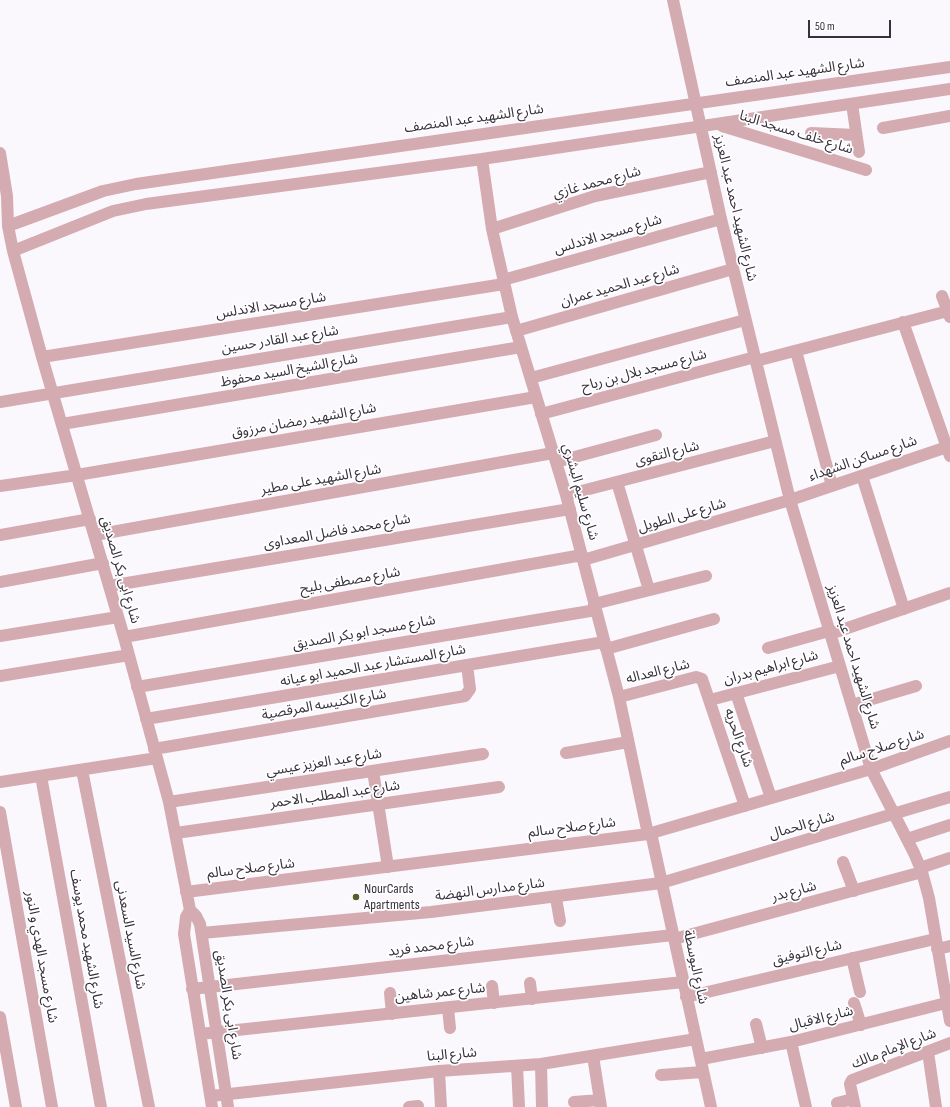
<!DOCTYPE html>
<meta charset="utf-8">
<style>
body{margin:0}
#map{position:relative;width:950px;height:1107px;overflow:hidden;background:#faf7fd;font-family:"Sofia Sans Condensed",sans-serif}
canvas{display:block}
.scale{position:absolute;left:808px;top:20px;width:83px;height:18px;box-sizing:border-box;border:2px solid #37313c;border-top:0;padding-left:5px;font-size:12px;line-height:14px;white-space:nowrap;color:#37313c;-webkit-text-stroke:3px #fff;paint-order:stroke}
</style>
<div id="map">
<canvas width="950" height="1107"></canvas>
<div class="scale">50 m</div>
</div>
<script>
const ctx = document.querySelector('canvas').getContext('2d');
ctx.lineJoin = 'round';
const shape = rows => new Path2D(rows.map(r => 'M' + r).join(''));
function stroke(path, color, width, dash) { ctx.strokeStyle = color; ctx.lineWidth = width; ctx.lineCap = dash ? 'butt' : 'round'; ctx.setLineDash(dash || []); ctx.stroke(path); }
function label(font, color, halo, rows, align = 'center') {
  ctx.font = font + ' "Sofia Sans Condensed","Noto Sans Arabic",sans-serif'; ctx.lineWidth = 3.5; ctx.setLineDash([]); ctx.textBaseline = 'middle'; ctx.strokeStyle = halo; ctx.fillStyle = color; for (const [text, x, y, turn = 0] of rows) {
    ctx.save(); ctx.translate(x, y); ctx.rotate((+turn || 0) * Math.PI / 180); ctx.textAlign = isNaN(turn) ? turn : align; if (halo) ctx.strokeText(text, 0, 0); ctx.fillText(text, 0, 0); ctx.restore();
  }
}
const minor = shape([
 [673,0,721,219,790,500,871,769,914,853,922,872,929,898,950,1021],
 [852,104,859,152],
 [722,126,866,170],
 [883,128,950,116],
 [811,133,856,135],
 [0,153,7,196,8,226,13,251,42,357,124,637,169,802,190,910,196,916,200,924,228,1107],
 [482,159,492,229,512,317,566,495,583,560,619,697,648,834],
 [8,226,103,191,136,184,950,67],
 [492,229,595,196,711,172],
 [13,251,113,211,146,204,482,159,950,89],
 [503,280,721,219],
 [942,296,950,317],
 [903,322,950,456],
 [516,331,733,269],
 [796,351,832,486],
 [42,357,504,284],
 [756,361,948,311],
 [531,378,745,320],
 [0,402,512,317],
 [541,414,755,357],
 [62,424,521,347],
 [556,462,656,435],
 [862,476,904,609],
 [617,482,649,590],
 [0,486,77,475,536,397],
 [566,495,775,441],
 [0,535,90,519],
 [95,535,553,453],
 [583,560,790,500,947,447],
 [0,582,103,563],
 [109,586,570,509],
 [594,604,706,576],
 [830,634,950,593],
 [0,636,118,617],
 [124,637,582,555],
 [768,648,829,631],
 [606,649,714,619],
 [0,676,129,655],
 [137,687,596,610],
 [736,693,771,798],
 [619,697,696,677,702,679,745,806],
 [710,700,840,666],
 [852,705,916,686],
 [146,719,604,642],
 [154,749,465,696,470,689,467,665],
 [566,753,628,742],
 [82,770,149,1107],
 [373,771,388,867],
 [41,776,101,1107],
 [0,782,157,758],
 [169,802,483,754],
 [0,812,52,1107],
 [176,833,499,787],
 [651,833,711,1107],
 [907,839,950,825],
 [843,862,854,891],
 [920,868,950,858],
 [186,892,648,834,871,769,950,741],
 [556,898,560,921],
 [190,910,186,917,184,934,212,1107],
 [202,933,431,912,661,883,950,797],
 [674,939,922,872],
 [937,949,950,946],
 [852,958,860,992],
 [530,983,532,999],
 [492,986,494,1003],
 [192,989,673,935],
 [390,993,392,1014],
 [686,997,935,939],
 [854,1003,861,1025],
 [448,1008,450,1028],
 [0,1017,16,1107],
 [756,1024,762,1048],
 [200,1034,683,982],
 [791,1042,806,1107],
 [928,1052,936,1107],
 [593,1056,601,1107],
 [701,1059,791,1042,946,1003],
 [541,1064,542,1107],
 [517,1066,519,1107],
 [439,1071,441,1107],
 [661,1075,703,1072],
 [211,1096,439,1071,541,1064,696,1039],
 [574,1102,600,1100],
 [837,1103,853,1099],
 [409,1107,418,1106],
 [855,1107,850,1084,852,1080,950,1043]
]);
const markers = [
 [356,897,4,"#585d2b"]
];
const streetNames = [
 ["شارع الشهيد عبد المنصف",795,73,-8],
 ["شارع الشهيد عبد المنصف",474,119,-8],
 ["شارع خلف مسجد البنا",796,133,17],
 ["شارع محمد غازي",597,183,-15],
 ["شارع الشهيد احمد عبد العزيز",735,208,77],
 ["شارع مسجد الاندلس",608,235,-16],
 ["شارع عبد الحميد عمران",620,286,-16],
 ["شارع مسجد الاندلس",271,306,-9],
 ["شارع عبد القادر حسين",280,340,-9],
 ["شارع الشيخ السيد محفوظ",289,371,-10],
 ["شارع مسجد بلال بن رباح",644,371,-15],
 ["شارع الشهيد رمضان مرزوق",304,421,-10],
 ["شارع التقوى",667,454,-14],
 ["شارع مساكن الشهداء",863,459,-19],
 ["شارع الشهيد على مطير",321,480,-10],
 ["شارع سليم البشري",580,492,74],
 ["شارع على الطويل",682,516,-16],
 ["شارع محمد فاضل المعداوى",337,532,-10],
 ["شارع ابى بكر الصديق",120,570,74],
 ["شارع مصطفى بليح",350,581,-10],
 ["شارع مسجد ابو بكر الصديق",364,633,-10],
 ["شارع الشهيد احمد عبد العزيز",853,657,73],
 ["شارع المستشار عبد الحميد ابو عيانه",373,666,-10],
 ["شارع ابراهيم بدران",771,668,-15],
 ["شارع العداله",658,672,-14],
 ["شارع الكنيسه المرقصية",324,705,-10],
 ["شارع الحريه",738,738,71],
 ["شارع صلاح سالم",882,748,-18],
 ["شارع عبد العزيز عيسي",324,763,-9],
 ["شارع عبد المطلب الاحمر",335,795,-8],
 ["شارع الحمال",802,826,-16],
 ["شارع صلاح سالم",572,828,-7],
 ["شارع صلاح سالم",251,869,-7],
 ["شارع مدارس النهضة",490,890,-7],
 ["شارع بدر",794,892,-15],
 ["شارع السيد السعدنى",130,935,79],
 ["شارع الشهيد محمد يوسف",86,939,80],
 ["شارع محمد فريد",431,947,-7],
 ["شارع التوفيق",807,953,-13],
 ["شارع مسجد الهدي و النور",41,957,80],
 ["شارع البوسطة",695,967,78],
 ["شارع عمر شاهين",440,993,-6],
 ["شارع ابى بكر الصديق",228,1005,81],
 ["شارع الاقبال",821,1019,-14],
 ["شارع الإمام مالك",894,1049,-21],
 ["شارع البنا",452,1055,-5]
];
const poiNames = [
 ["NourCards",364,889],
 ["Apartments",364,905]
];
stroke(minor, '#d5abb2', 12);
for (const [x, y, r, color] of markers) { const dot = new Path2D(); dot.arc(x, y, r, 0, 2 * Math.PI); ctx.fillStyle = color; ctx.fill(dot); stroke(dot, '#fff', 1.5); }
label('14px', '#37313c', '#fff', streetNames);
label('14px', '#37313c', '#fff', poiNames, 'left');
</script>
